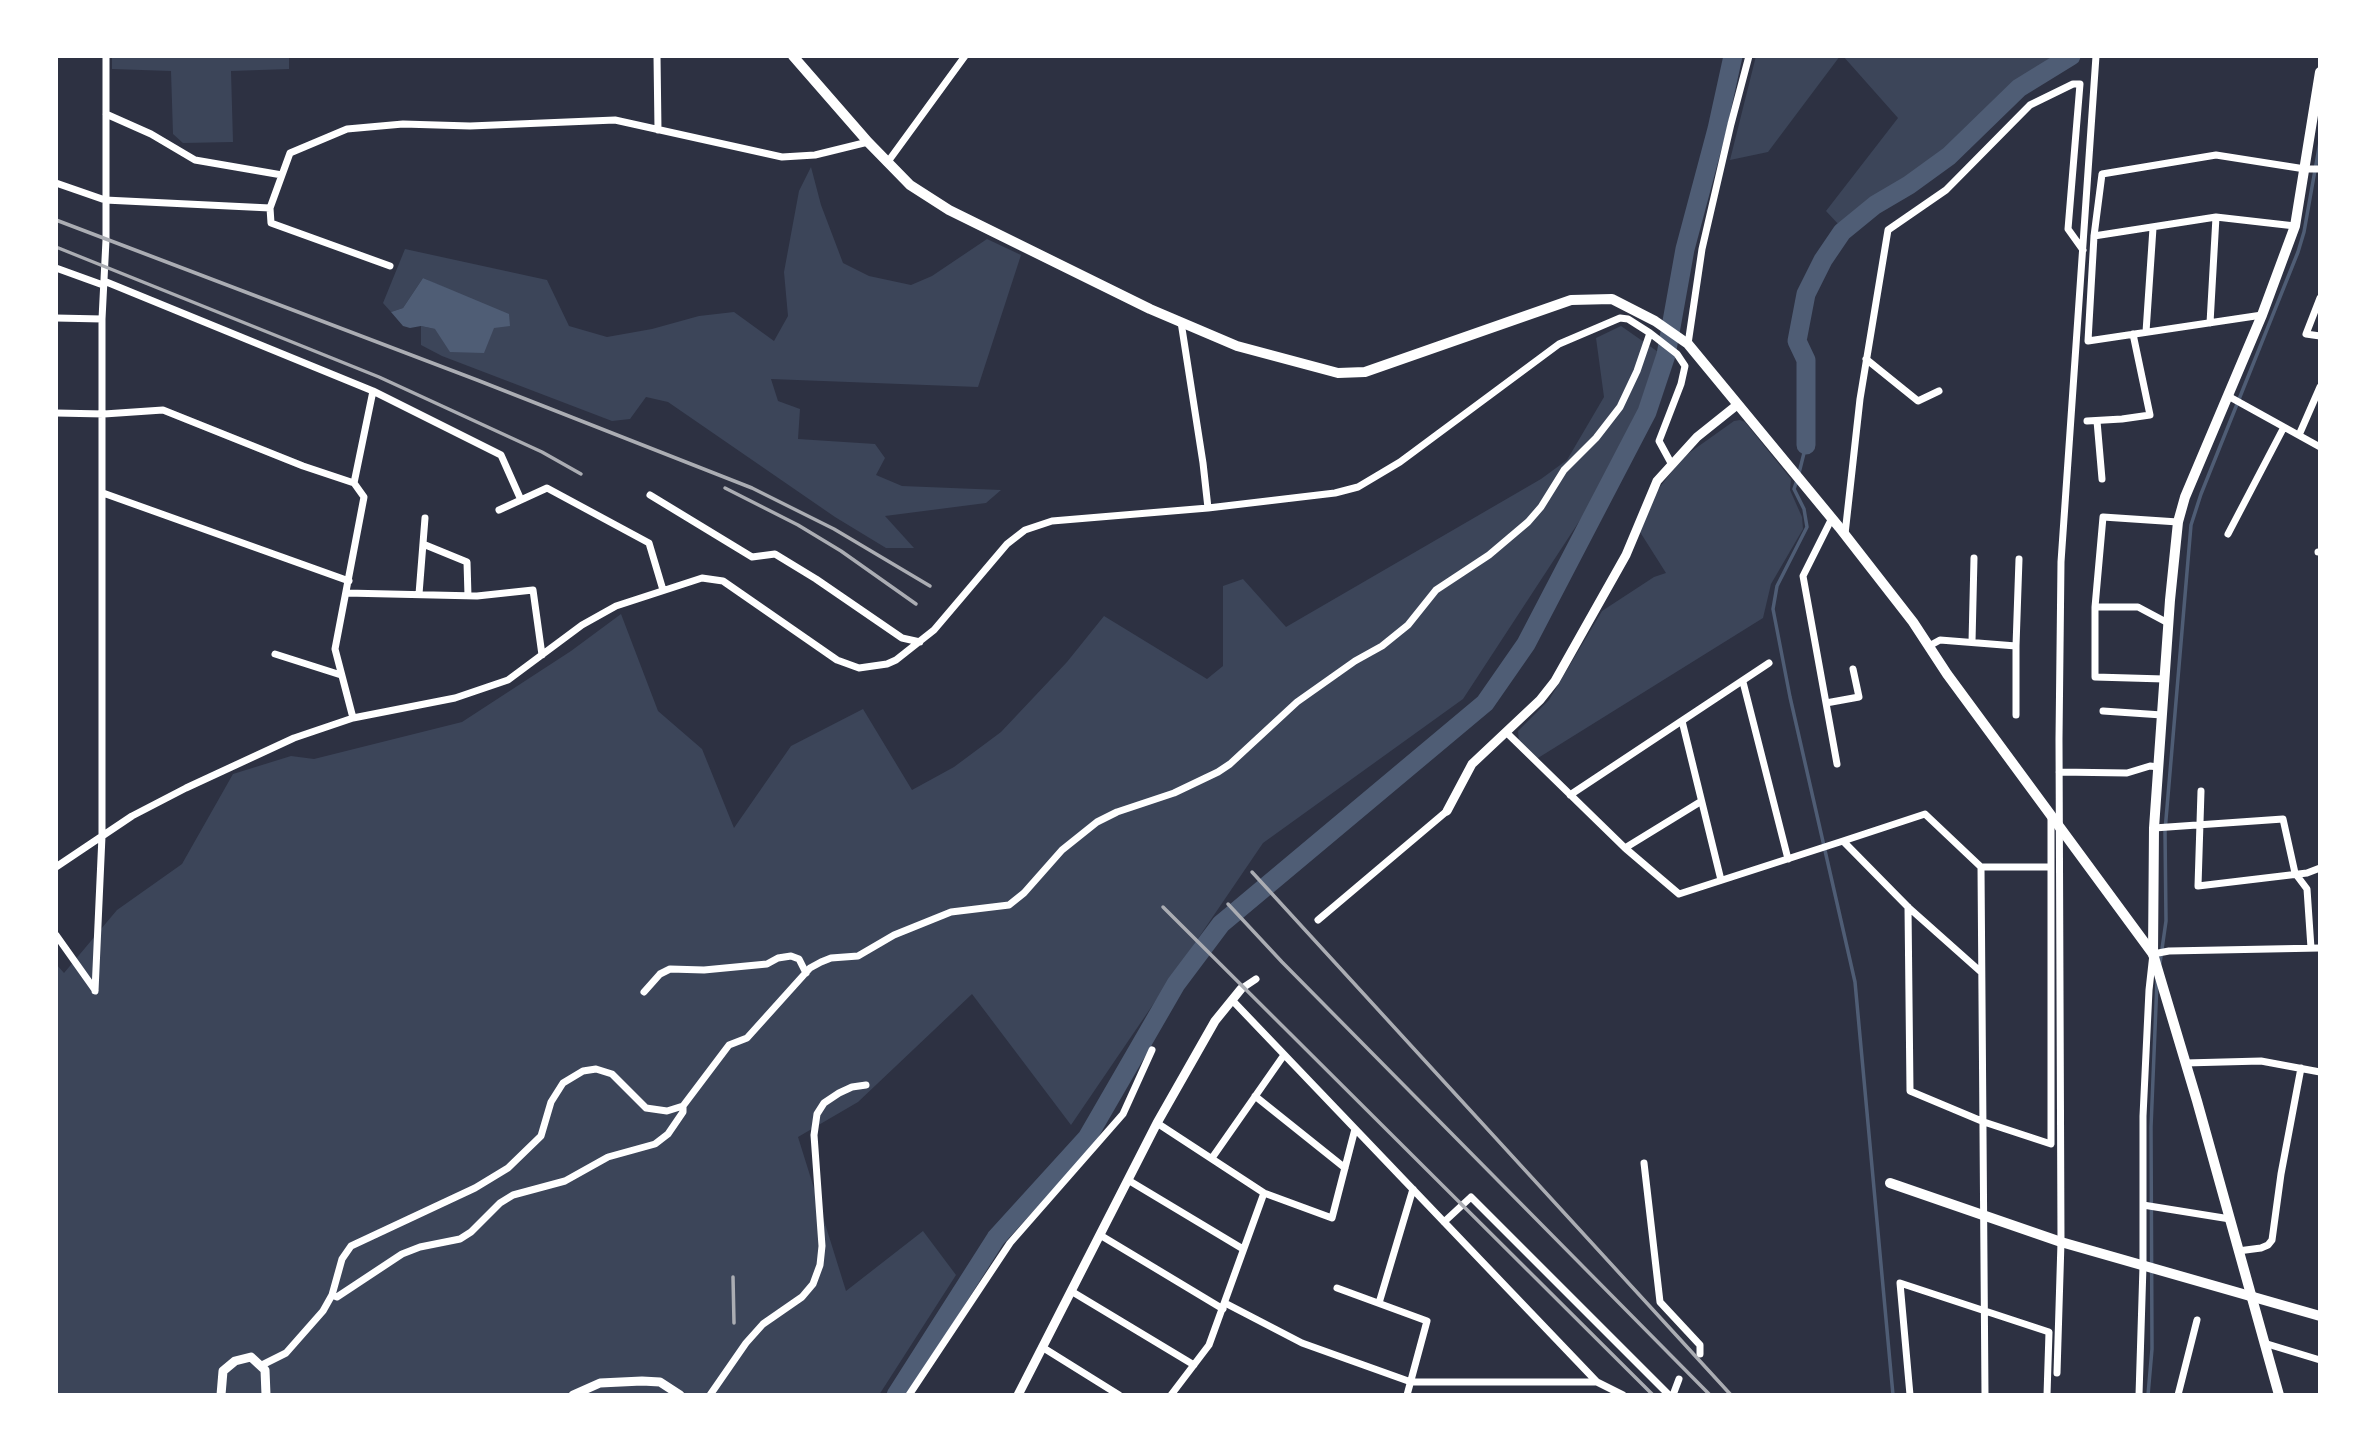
<!DOCTYPE html>
<style>
body{margin:0}
#map{position:relative;width:2376px;height:1451px;overflow:hidden;background:#2d3142;font-family:"DM Sans",sans-serif}
canvas{display:block}
.frame{position:absolute;inset:0;border:58px solid #fff;pointer-events:none}
</style>
<div id="map">
<canvas width="2376" height="1451"></canvas>
<div class="frame"></div>
</div>
<script>
const ctx = document.querySelector('canvas').getContext('2d');
ctx.lineJoin = 'round';
function paint(path, color) { ctx.fillStyle = color; ctx.fill(path, 'evenodd'); }
const shape = rows => new Path2D(rows.map(r => 'M' + r).join(''));
function stroke(path, color, width, dash) { ctx.strokeStyle = color; ctx.lineWidth = width; ctx.lineCap = dash ? 'butt' : 'round'; ctx.setLineDash(dash || []); ctx.stroke(path); }
const green = shape([
 [112,56,289,56,289,69,231,71,233,142,183,143,173,134,171,71,112,69],
 [1756,56,1840,56,1768,152,1730,160],
 [1843,56,2053,56,2012,86,1953,146,1840,226,1826,211,1898,118],
 [811,167,821,205,843,263,869,276,911,285,932,276,987,239,1021,255,978,387,771,379,778,401,800,409,798,439,875,444,885,458,876,475,902,486,1001,490,986,503,885,516,914,548,886,548,835,517,668,402,646,397,630,419,612,421,442,356,421,345,421,326,435,329,467,298,423,278,403,308,391,312,383,303,405,249,547,280,569,326,607,337,652,329,699,316,734,312,774,341,788,316,784,272,799,191],
 [1621,326,1661,354,1642,414,1599,491,1463,699,1263,843,1071,1125,972,994,858,1102,798,1137,846,1291,923,1231,956,1275,879,1395,56,1395,56,964,64,973,117,910,182,864,233,774,291,756,314,759,462,722,571,651,621,614,658,711,702,749,734,828,791,746,863,709,912,790,954,767,1001,732,1067,662,1104,616,1207,679,1223,666,1223,586,1243,579,1286,627,1541,479,1567,460,1604,397,1596,338],
 [1740,420,1745,422,1791,479,1790,490,1802,517,1803,529,1771,584,1763,618,1538,758,1519,741,1518,731,1549,700,1602,611,1654,577,1666,573,1640,532,1657,491,1682,458,1734,421]
]);
const water = shape([
 [423,278,509,314,510,326,494,328,484,353,450,352,435,329,421,326,410,328,403,326,391,312,403,308]
]);
const stream = shape([
 [1799,473,1806,445],
 [1797,480,1794,489,1804,509,1807,527,1777,586,1773,609,1790,697,1855,982,1893,1395],
 [2160,963,2166,921,2165,831,2191,525,2201,494,2298,252,2304,232,2320,142],
 [2148,1395,2152,1349,2151,1127,2157,981]
]);
const river = shape([
 [1806,445,1806,360,1797,341,1806,294,1823,260,1842,232,1875,205,1909,185,1949,156,2019,88,2071,56],
 [896,1395,996,1238,1087,1138,1176,984,1221,924,1485,703,1526,644,1647,412,1666,355,1685,249,1717,129,1733,56]
]);
const minor = shape([
 [657,56,658,130],
 [106,114,151,134,195,160,282,175],
 [887,163,965,56],
 [56,183,105,200,270,208],
 [2094,236,2216,217,2295,226],
 [390,266,271,223,270,208,290,153,347,129,403,124,470,126,615,120,782,157,815,155,868,142],
 [56,268,103,285],
 [104,281,373,391,354,483],
 [2320,298,2306,334,2320,336],
 [2262,315,2088,341,2094,236,2102,174,2216,155,2305,169,2320,169],
 [56,318,102,319],
 [1181,322,1203,463,1208,508],
 [2210,323,2216,217],
 [2146,332,2153,228],
 [1688,344,1702,249,1731,124,1749,56],
 [1866,359,1918,401,1939,391],
 [373,391,501,455,521,500],
 [2228,396,2320,447],
 [56,413,104,414,163,410,303,466,354,483,364,497,335,649,353,718],
 [2087,421,2122,419,2150,415,2133,334],
 [2097,421,2102,479],
 [2299,435,2320,387],
 [103,493,349,581],
 [650,495,752,557,775,554,816,579,902,638,920,642],
 [499,510,547,488,649,543,663,590],
 [1832,518,1803,576,1837,764],
 [1845,534,1860,399,1888,230,1946,190,2030,105,2073,84,2080,84,2068,229,2083,250],
 [2228,534,2284,427],
 [423,544,467,562,468,596],
 [2318,552,2320,552],
 [346,593,477,596,533,590,542,655],
 [419,594,425,518],
 [2095,607,2138,607,2168,623],
 [1972,642,1974,558],
 [1929,646,1940,640,2016,646,2019,559],
 [275,654,341,675],
 [2164,679,2095,677,2095,607,2103,517,2178,522],
 [1743,682,1788,859],
 [1826,703,1859,697,1853,669],
 [2103,711,2162,715],
 [2016,715,2016,646],
 [1682,721,1721,880],
 [1507,733,1625,848,1679,894,1843,841],
 [2059,772,2127,773,2150,766,2158,767],
 [2201,791,2198,886,2307,873,2320,868],
 [1570,795,1769,663],
 [2154,828,2283,819,2295,873,2307,889,2311,948],
 [1625,848,1700,802],
 [56,867,132,816,186,788,294,738,353,718,455,698,508,680,582,625,616,606,702,578,723,581,837,660,859,668,887,664,896,660,934,630,1007,544,1025,530,1052,521,1208,508,1335,493,1358,487,1400,462,1559,344,1620,318,1628,319,1650,333,1677,354,1685,366,1681,384,1659,441,1671,463],
 [1981,867,1985,1395],
 [1908,907,1910,1091,1984,1122,2051,1144,2051,816],
 [1318,920,1447,811],
 [56,935,95,990],
 [1981,972,1908,907,1843,841,1925,814,1981,867,2051,867],
 [1241,989,1256,979],
 [95,991,102,836,102,319,106,240,106,56],
 [644,992,660,974,670,969,704,970,767,964,778,958,791,956,799,959,806,973],
 [1232,1000,1597,1382,1623,1395],
 [2185,1063,2261,1061,2320,1072],
 [1255,1096,1345,1168],
 [1157,1123,1264,1193,1332,1218,1355,1129],
 [1212,1158,1284,1055],
 [1644,1163,1660,1302,1700,1345,1700,1354],
 [1128,1180,1243,1249],
 [2143,1205,2230,1219],
 [1444,1222,1471,1197,1669,1395],
 [1100,1235,1223,1309],
 [2238,1251,2261,1248,2268,1245,2272,1240,2281,1174,2301,1068],
 [1337,1288,1427,1321,1407,1395],
 [1071,1291,1194,1365],
 [332,1295,337,1297,402,1254,420,1247,460,1239,471,1232,500,1203,513,1195,565,1181,608,1157,655,1144,668,1134,683,1112,683,1106],
 [1225,1303,1302,1343,1411,1382,1596,1382],
 [1379,1303,1413,1189],
 [2264,1343,2320,1360],
 [1042,1347,1119,1395],
 [262,1365,286,1353,323,1311,332,1295,342,1259,351,1246,475,1188,508,1168,541,1136,551,1102,563,1083,583,1071,596,1069,612,1074,646,1108,667,1111,683,1106,729,1045,747,1038,810,968,821,962,831,958,858,956,894,935,951,912,1009,905,1024,893,1062,850,1097,822,1117,812,1174,793,1218,772,1230,764,1297,702,1355,661,1382,646,1408,625,1436,590,1489,555,1528,522,1541,507,1564,470,1596,438,1620,407,1637,371,1650,333],
 [2057,1373,2061,1242,2059,739,2061,562,2096,56],
 [710,1395,746,1343,763,1324,802,1297,813,1284,820,1265,822,1246,814,1135,817,1114,824,1103,839,1093,852,1087,866,1085],
 [909,1395,1010,1243,1123,1114,1152,1050],
 [1171,1395,1209,1345,1264,1193],
 [1673,1395,1679,1379],
 [1910,1395,1900,1283,2049,1332,2047,1395],
 [2139,1395,2143,1266,2143,1116,2149,990,2153,954,2169,951,2320,948],
 [2178,1395,2197,1320]
]);
const tertiary = shape([
 [1447,811,1472,764,1540,700,1555,681,1626,555,1657,481,1697,437,1737,405],
 [221,1395,223,1371,235,1361,251,1357,265,1370,266,1395],
 [573,1395,600,1383,642,1381,660,1382,680,1395],
 [1018,1395,1157,1123,1215,1021,1241,989]
]);
const secondary = shape([
 [793,56,868,142,910,185,949,210,1150,309,1237,346,1338,373,1365,372,1571,300,1612,299,1655,321,1688,344,1839,527,1913,622,1947,674,2153,954],
 [1890,1183,2061,1242,2320,1316]
]);
const primary = shape([
 [2279,1395,2197,1101,2153,954,2154,828,2170,600,2178,522,2185,497,2262,315,2295,226,2320,72]
]);
const rail = shape([
 [56,220,477,380,752,488,834,529,930,586],
 [56,247,379,377,542,452,581,474],
 [725,488,798,525,841,551,916,604],
 [1252,872,1731,1395],
 [1228,904,1282,962,1710,1395],
 [1163,907,1653,1395],
 [733,1277,734,1323]
]);
paint(green, '#3c4559');
paint(water, '#4f5d75');
stroke(stream, '#4f5d75', 3.5);
stroke(river, '#4f5d75', 19);
stroke(minor, '#fff', 7);
stroke(tertiary, '#fff', 9);
stroke(secondary, '#fff', 10);
stroke(primary, '#fff', 10);
stroke(rail, '#abadb3', 3.5);
</script>
